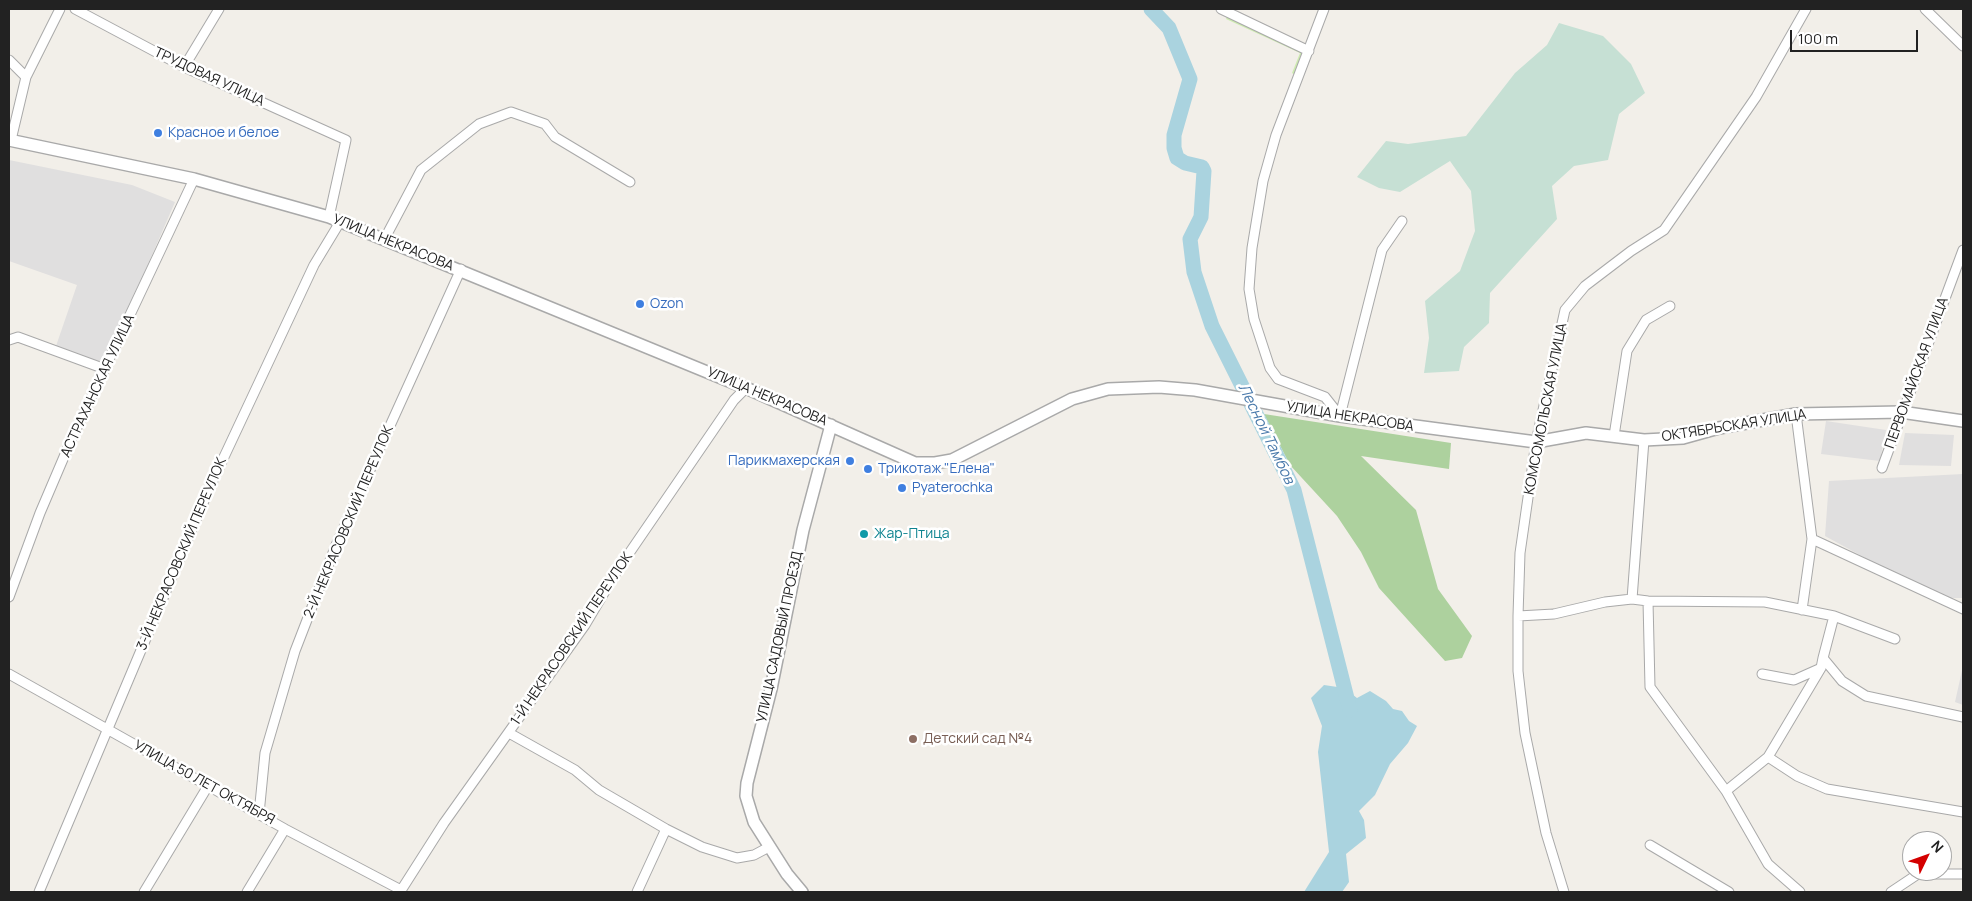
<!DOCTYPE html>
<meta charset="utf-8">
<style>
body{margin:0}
#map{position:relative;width:1972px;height:901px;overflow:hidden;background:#f2efe9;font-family:Manrope,sans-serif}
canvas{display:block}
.frame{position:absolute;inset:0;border:10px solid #222;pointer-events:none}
.north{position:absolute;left:1902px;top:831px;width:50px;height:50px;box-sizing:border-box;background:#fff;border:1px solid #a7a7a7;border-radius:50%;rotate:48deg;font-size:14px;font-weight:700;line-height:20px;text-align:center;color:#222}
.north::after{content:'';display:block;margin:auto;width:18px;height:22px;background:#d40000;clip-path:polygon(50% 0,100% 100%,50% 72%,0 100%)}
.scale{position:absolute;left:1790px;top:30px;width:128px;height:22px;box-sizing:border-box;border:2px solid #222;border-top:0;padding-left:6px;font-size:15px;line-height:18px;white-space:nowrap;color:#222;-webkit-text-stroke:4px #fff;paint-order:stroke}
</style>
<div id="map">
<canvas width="1972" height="901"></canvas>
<div class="frame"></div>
<div class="north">N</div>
<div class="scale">100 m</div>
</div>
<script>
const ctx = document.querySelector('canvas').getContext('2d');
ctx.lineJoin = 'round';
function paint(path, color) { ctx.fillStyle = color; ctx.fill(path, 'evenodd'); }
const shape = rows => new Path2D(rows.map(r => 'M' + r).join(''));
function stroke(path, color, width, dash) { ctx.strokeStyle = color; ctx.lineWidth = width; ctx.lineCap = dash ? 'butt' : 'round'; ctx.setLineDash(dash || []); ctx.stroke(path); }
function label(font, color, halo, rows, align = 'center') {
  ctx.font = font + ' Manrope,sans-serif'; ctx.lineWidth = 5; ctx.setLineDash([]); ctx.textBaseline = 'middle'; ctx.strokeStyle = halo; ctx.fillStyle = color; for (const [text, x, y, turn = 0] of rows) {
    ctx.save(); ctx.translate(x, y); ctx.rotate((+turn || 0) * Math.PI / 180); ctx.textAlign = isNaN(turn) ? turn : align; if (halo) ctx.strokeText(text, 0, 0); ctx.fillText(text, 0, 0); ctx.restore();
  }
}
const residential = shape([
 [9,160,132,185,175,202,104,366,56,346,77,285,9,261],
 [1826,421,1886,430,1880,461,1821,454],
 [1905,433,1954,435,1951,466,1899,465],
 [1963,474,1963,598,1946,598,1900,577,1825,536,1829,481],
 [1963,666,1963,705,1955,702]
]);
const grass = shape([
 [1228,14,1302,52,1295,75,1292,73,1300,53,1226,19]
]);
const forest = shape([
 [1264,414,1451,443,1449,469,1361,456,1416,510,1438,589,1472,636,1462,658,1445,661,1379,588,1361,552,1337,516,1290,465]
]);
const wetland = shape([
 [1559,23,1603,36,1631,64,1645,93,1619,114,1608,160,1574,166,1552,186,1557,219,1490,293,1489,323,1464,347,1459,371,1424,373,1429,338,1425,301,1460,271,1475,231,1471,191,1450,161,1400,192,1379,188,1357,177,1386,141,1408,144,1466,136,1515,73,1547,45]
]);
const water = shape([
 [1324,685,1344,688,1357,698,1370,691,1386,701,1393,709,1402,711,1409,721,1417,726,1408,743,1390,764,1375,795,1359,811,1364,820,1366,838,1346,854,1349,882,1342,892,1304,892,1329,852,1318,752,1322,726,1311,698]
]);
const river = shape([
 [1151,9,1169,28,1190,79,1174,135,1174,148,1177,158,1185,163,1202,167,1204,171,1201,217,1190,239,1194,272,1212,326,1294,490,1350,710]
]);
const minor = shape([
 [75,9,184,67,346,140,329,217],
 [1221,9,1309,51],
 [1324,9,1276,135,1263,181,1252,248,1249,289,1254,319,1270,368,1278,379,1325,397,1340,416],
 [1925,9,1963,46],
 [9,60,26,77],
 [184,67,219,9],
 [11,140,26,77,60,9],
 [384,240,421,170,479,124,511,112,545,124,555,137,630,182],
 [9,340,18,337,105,369],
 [1796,414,1812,539,1802,610],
 [1340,416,1382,250,1402,221],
 [1614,436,1627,351,1646,320,1670,306],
 [1882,468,1963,250],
 [1812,539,1963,609],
 [9,597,40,513,72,438,194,179],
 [1632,599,1644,440],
 [1648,601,1650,687,1726,791,1768,864,1800,892],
 [1518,616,1554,614,1605,602,1632,599,1648,601,1765,602,1834,616,1895,639],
 [1834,616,1823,658,1842,681,1866,696,1963,717],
 [9,674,285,829,401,890],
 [1762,674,1794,680,1821,668],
 [509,733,575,770,599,790,666,829,702,847,737,858,754,855,769,847],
 [1768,757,1797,776,1827,789,1963,812],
 [1726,791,1768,757,1821,668,1823,658],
 [259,814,265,753,295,651,336,545,461,269],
 [1650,845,1729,892],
 [39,892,209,489,314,265,340,222],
 [144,892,208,786],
 [247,892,285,829],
 [400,892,444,823,585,625,617,571,734,400,746,388],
 [637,892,666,829],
 [1564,892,1546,833,1525,733,1518,671,1518,616,1520,553,1536,442,1565,310,1585,286,1631,251,1664,230,1756,97,1806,9],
 [1891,892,1918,874,1963,874]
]);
const tertiary = shape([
 [9,140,194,179,329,217,746,388,915,463,935,463,952,460,1072,399,1108,389,1159,387,1195,390,1340,416,1536,442,1586,433,1644,440,1683,438,1719,428,1796,414,1901,412,1963,421],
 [802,892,787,874,754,822,746,796,747,783,771,689,803,530,831,425]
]);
const markers = [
 [158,133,5,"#3f7fe0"],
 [640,304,5,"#3f7fe0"],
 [850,461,5,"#3f7fe0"],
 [868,469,5,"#3f7fe0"],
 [902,488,5,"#3f7fe0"],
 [864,534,5,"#0f9aa8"],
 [913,739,5,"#8d6e63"]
];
const streetNames = [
 ["ТРУДОВАЯ УЛИЦА",209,77,25],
 ["УЛИЦА НЕКРАСОВА",393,243,22],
 ["ПЕРВОМАЙСКАЯ УЛИЦА",1917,373,-70],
 ["АСТРАХАНСКАЯ УЛИЦА",98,386,-65],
 ["УЛИЦА НЕКРАСОВА",767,397,23],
 ["КОМСОМОЛЬСКАЯ УЛИЦА",1546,409,-79],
 ["УЛИЦА НЕКРАСОВА",1350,417,9],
 ["ОКТЯБРЬСКАЯ УЛИЦА",1734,426,-9],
 ["2-Й НЕКРАСОВСКИЙ ПЕРЕУЛОК",349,522,-67],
 ["3-Й НЕКРАСОВСКИЙ ПЕРЕУЛОК",182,554,-67],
 ["УЛИЦА САДОВЫЙ ПРОЕЗД",780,637,-78],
 ["1-Й НЕКРАСОВСКИЙ ПЕРЕУЛОК",572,639,-56],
 ["УЛИЦА 50 ЛЕТ ОКТЯБРЯ",204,783,29]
];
const shopNames = [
 ["Красное и белое",168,133],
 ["Ozon",650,304],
 ["Парикмахерская",840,461,"right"],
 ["Трикотаж \"Елена\"",878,469],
 ["Pyaterochka",912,488]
];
const cultureNames = [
 ["Жар-Птица",874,534]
];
const educationNames = [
 ["Детский сад №4",923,739]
];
const waterNames = [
 ["Лесной Тамбов",1266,434,64]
];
paint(residential, '#e0dfdf');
paint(grass, '#cdebb0');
paint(forest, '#add19e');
paint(wetland, '#c6e0d4');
paint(water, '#aad3df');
stroke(river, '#aad3df', 15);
stroke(minor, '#a9a9a9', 11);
stroke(tertiary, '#a9a9a9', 14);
stroke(minor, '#fff', 9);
stroke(tertiary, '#fff', 11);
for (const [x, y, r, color] of markers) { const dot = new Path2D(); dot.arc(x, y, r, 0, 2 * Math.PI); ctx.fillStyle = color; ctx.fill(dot); stroke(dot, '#fff', 2); }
label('14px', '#222', '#fff', streetNames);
label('14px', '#366cbe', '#fff', shopNames, 'left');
label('14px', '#0d838f', '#fff', cultureNames, 'left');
label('14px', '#785e54', '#fff', educationNames, 'left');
label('italic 15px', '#4a7aab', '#fff', waterNames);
</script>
